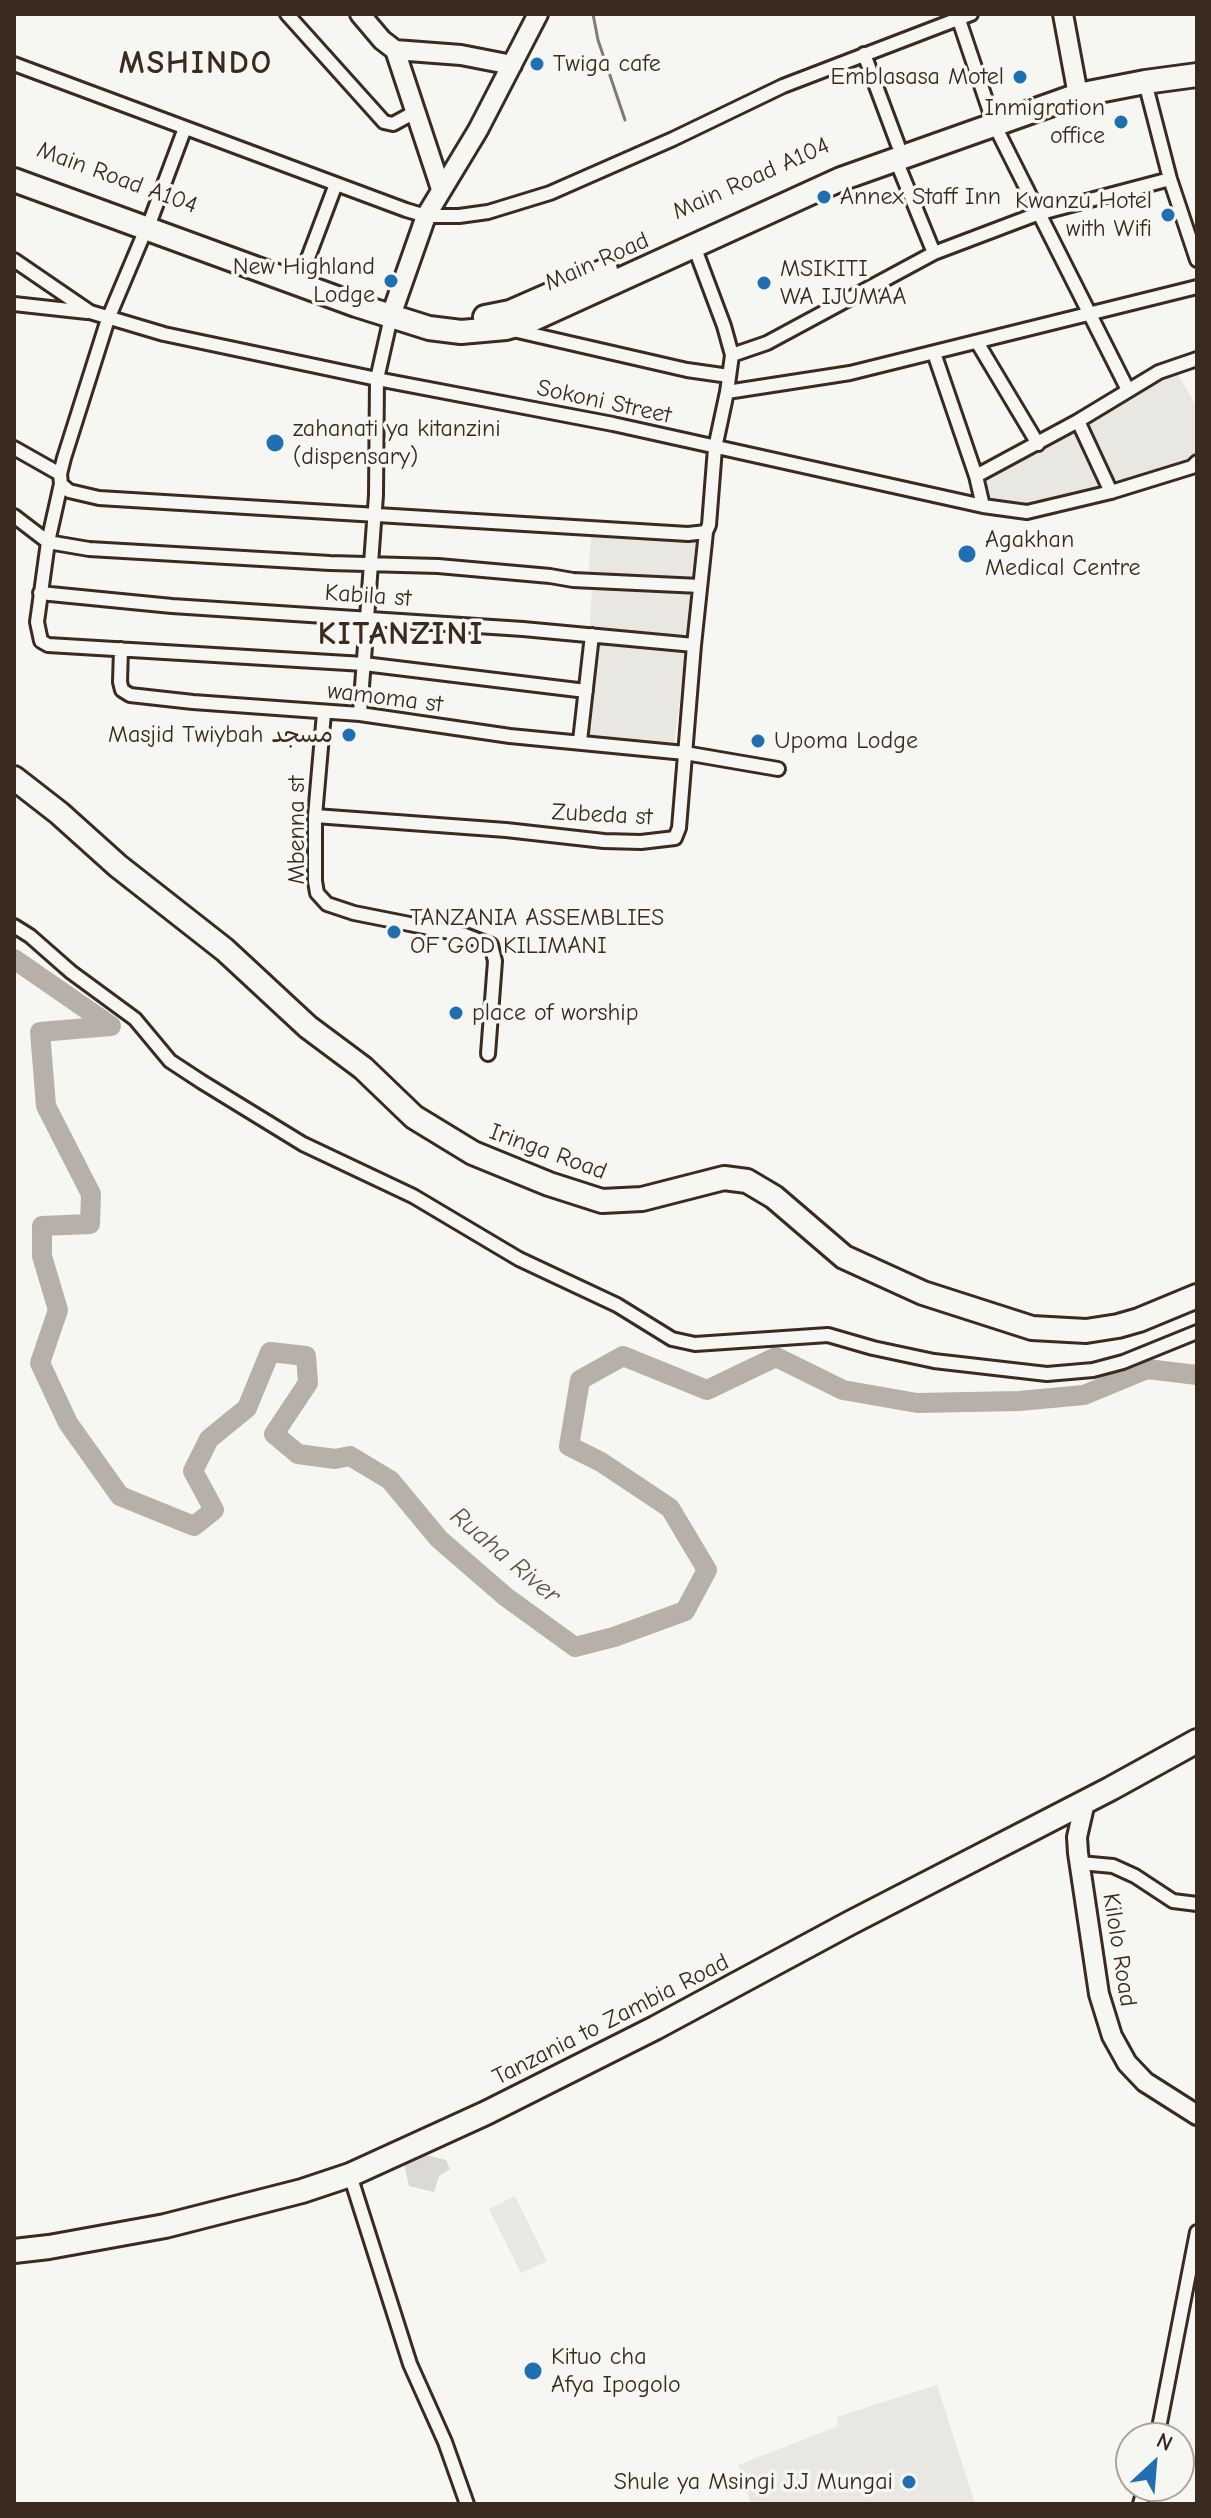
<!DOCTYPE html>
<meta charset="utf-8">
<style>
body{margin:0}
#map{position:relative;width:1211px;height:2518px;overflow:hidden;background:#f6f6f2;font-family:"Comic Neue",sans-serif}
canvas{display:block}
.frame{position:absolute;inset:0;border:16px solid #3b2a1e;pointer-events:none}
.north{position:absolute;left:1115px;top:2422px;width:80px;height:80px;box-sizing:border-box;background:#f6f6f2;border:2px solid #aba49d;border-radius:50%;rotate:26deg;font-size:22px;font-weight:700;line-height:32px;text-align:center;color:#3b2a1e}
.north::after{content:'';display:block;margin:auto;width:28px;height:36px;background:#1f6fb2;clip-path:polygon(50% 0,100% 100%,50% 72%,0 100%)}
</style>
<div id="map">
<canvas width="1211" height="2518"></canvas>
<div class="frame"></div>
<div class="north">N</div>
</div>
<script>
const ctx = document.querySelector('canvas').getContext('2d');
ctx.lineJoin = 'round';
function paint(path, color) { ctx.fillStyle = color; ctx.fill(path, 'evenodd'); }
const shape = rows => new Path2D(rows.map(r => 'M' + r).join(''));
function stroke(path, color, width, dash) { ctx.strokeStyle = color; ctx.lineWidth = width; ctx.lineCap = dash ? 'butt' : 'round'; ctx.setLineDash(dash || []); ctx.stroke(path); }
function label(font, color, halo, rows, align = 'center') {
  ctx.font = font + ' "Comic Neue","Playpen Sans Arabic",sans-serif'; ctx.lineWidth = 7; ctx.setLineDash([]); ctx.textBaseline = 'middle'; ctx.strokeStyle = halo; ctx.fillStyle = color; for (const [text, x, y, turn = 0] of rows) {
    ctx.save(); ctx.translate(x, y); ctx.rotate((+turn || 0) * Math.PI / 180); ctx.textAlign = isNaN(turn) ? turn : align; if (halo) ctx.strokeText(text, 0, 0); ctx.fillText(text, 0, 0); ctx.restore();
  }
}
const built = shape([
 [1171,363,1197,407,1197,455,1173,469,1116,487,1024,509,986,502,978,477],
 [591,533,701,540,674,744,584,736,592,586,588,585],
 [515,2196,547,2261,521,2273,489,2209],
 [937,2385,975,2504,751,2504,738,2465,839,2426,837,2417]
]);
const green = shape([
 [421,2154,446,2160,450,2169,439,2176,434,2192,409,2186,403,2159]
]);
const stream = shape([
 [593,14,598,40,625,120]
]);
const river = shape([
 [14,959,111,1026,40,1032,46,1106,91,1194,90,1224,42,1226,42,1256,58,1310,40,1363,68,1423,120,1496,194,1526,214,1510,193,1471,209,1439,247,1408,270,1352,306,1356,308,1383,274,1434,298,1454,335,1459,350,1456,390,1480,439,1539,506,1597,575,1647,614,1637,685,1611,707,1570,670,1508,601,1462,569,1446,580,1380,623,1356,707,1390,776,1357,843,1390,917,1403,1019,1401,1084,1395,1147,1369,1197,1375]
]);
const street = shape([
 [287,14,384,122,393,124,415,112],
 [957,14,990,112],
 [864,54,898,145],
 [14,64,406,210,426,216,459,216,488,212,550,193,673,139,783,86,971,14],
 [1145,82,1170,179,1197,260],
 [994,124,1128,390],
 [896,160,934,253],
 [151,219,185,128],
 [146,229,108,319,64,458,60,474,61,484,69,491,99,498,688,534,706,532,709,525,715,448,727,392,732,355,724,326,694,246],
 [14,260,90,312,164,334,377,379,613,424,983,506,1027,512,1111,492,1192,467,1197,462],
 [302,274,336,184],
 [14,304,87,312],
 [513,330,687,370,729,376],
 [977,342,1038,444],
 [934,353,976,476],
 [732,355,767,343,934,253,1037,214,1170,179],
 [727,392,850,373,1197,287],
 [1078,421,1111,492],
 [14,448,60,474],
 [61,484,48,542,37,622,41,641,48,645,364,664,586,691],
 [983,506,976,476,1078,421,1159,372,1197,359],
 [14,516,48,542,89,549,330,563,438,566,550,576,573,580,700,586],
 [40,593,172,606,523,629,694,645],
 [121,649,120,682,122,690,130,695,193,702,360,714,510,736,685,753,778,769],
 [324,713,315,816,315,881,317,893,327,904,354,913,465,935,491,945,495,961,488,1054],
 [360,714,376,495,377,379,391,317],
 [580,741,592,635],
 [315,816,506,830,604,841,641,842,675,838,679,828,694,645,706,532],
 [14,926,30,936,71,972,135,1019,170,1061,202,1082,303,1144,413,1196,519,1259,617,1305,672,1339,695,1344,828,1335,873,1348,934,1361,1047,1374,1093,1370,1123,1362,1197,1332],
 [1080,1863,1113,1866,1135,1876,1173,1901,1197,1904],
 [350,2175,410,2364,445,2442,467,2504],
 [1157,2438,1197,2232],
 [1140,2504,1145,2486]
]);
const secondary = shape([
 [360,14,382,40,395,50,461,55,512,65],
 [1063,14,1078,95],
 [395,50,441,189],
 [394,307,426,216,478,130,538,14],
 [1085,1802,1077,1837,1078,1853,1099,1994,1112,2036,1127,2063,1145,2082,1197,2115]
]);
const highway = shape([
 [14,180,356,305,429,328,461,332,506,328,527,322,841,179,1078,95,1145,82,1197,75],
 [485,317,510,312,606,270],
 [14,778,59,813,118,866,225,950,308,1027,363,1068,414,1117,473,1153,549,1184,602,1201,642,1199,724,1178,747,1181,774,1197,844,1257,923,1293,1032,1328,1086,1331,1118,1326,1139,1320,1197,1296],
 [14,2251,49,2247,165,2226,302,2191,350,2175,486,2113,655,2028,850,1923,1110,1789,1197,1741]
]);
const markers = [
 [537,64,8,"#1f6fb2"],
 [1020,77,8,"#1f6fb2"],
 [1121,122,8,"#1f6fb2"],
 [824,197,8,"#1f6fb2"],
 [1168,215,8,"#1f6fb2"],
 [391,281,8,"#1f6fb2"],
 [764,283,8,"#1f6fb2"],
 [275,443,10,"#1f6fb2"],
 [967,554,10,"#1f6fb2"],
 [349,735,8,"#1f6fb2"],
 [758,741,8,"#1f6fb2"],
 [394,932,8,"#1f6fb2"],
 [456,1013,8,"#1f6fb2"],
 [533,2371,10,"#1f6fb2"],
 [909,2482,8,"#1f6fb2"]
];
const poiNames = [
 ["Twiga cafe",553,64],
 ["Emblasasa Motel",1004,77,"right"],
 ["Inmigration",1105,108,"right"],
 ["office",1105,136,"right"],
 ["Annex Staff Inn",840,197],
 ["Kwanzu Hotel",1152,201,"right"],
 ["with Wifi",1152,229,"right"],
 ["New Highland",375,267,"right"],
 ["Lodge",375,295,"right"],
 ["MSIKITI",780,269],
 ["WA IJUMAA",780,297],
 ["zahanati ya kitanzini",293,429],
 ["(dispensary)",293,457],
 ["Agakhan",985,540],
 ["Medical Centre",985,568],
 ["Masjid Twiybah مسجد",333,735,"right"],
 ["Upoma Lodge",774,741],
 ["TANZANIA ASSEMBLIES",410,918],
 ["OF GOD KILIMANI",410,946],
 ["place of worship",472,1013],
 ["Kituo cha",551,2357],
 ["Afya Ipogolo",551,2385],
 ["Shule ya Msingi J.J Mungai",893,2482,"right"]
];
const streetNames = [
 ["Main Road A104",117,178,20],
 ["Main Road A104",751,179,-24],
 ["Main Road",597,262,-24],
 ["Sokoni Street",604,402,12],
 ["Kabila st",368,596,4],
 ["wamoma st",385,698,7],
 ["Zubeda st",602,815,3],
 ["Mbenna st",297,830,-90],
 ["Iringa Road",548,1152,20],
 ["Kilolo Road",1119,1950,81],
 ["Tanzania to Zambia Road",611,2020,-27]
];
const waterNames = [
 ["Ruaha River",505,1556,40]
];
const districtNames = [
 ["MSHINDO",196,64],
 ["KITANZINI",401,635]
];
paint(built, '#e8e7e2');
paint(green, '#dad9d3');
stroke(stream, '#857a71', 3);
stroke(river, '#b6b0a9', 20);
stroke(street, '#3b2a1e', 18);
stroke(secondary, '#3b2a1e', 24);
stroke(highway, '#3b2a1e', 28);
stroke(street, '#f6f6f2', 12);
stroke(secondary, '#f6f6f2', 18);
stroke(highway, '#f6f6f2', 22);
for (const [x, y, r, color] of markers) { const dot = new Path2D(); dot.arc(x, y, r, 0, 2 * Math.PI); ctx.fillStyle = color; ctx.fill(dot); stroke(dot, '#f6f6f2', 3); }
label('24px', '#3b2a1e', '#f6f6f2', poiNames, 'left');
label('24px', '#3b2a1e', '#f6f6f2', streetNames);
label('italic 26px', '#605248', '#f6f6f2', waterNames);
ctx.letterSpacing = '2px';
label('bold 32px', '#3b2a1e', '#f6f6f2', districtNames);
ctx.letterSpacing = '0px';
</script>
